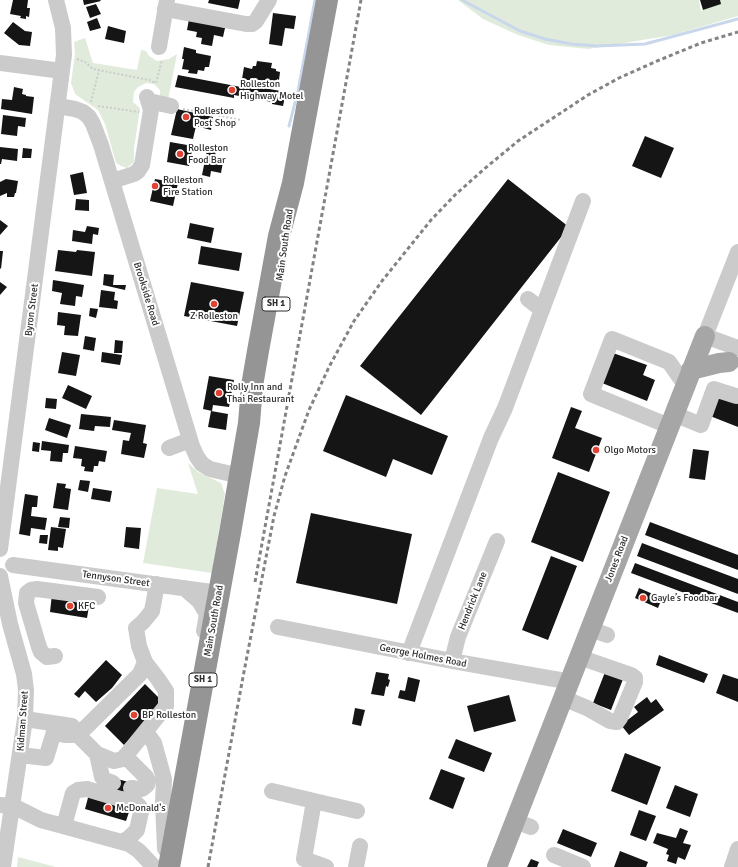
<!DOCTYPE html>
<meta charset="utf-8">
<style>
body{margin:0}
canvas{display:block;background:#fff}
</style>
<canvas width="738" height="867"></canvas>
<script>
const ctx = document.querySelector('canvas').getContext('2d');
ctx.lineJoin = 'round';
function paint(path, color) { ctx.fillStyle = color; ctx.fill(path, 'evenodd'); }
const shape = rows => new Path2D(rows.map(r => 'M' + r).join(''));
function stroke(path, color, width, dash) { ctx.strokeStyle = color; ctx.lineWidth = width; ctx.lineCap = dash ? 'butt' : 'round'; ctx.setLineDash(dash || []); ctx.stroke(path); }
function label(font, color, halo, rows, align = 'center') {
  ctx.font = font + ' Signika,sans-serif'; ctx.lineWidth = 4; ctx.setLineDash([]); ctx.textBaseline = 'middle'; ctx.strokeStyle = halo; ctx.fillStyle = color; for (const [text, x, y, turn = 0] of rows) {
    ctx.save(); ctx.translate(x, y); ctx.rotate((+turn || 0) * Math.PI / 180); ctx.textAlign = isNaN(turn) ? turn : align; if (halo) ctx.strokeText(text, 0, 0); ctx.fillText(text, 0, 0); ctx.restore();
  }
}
const green = shape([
 [458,0,699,0,701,11,720,4,719,0,738,0,738,16,673,35,588,49,549,45,518,35,483,19],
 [85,38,93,63,137,70,141,50,146,51,149,56,157,61,169,59,177,54,168,100,160,97,160,90,154,84,146,83,138,87,134,92,133,102,140,108,134,149,134,162,127,168,121,166,116,163,105,124,98,110,75,94,71,83,75,54,74,42],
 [188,463,198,472,221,483,225,494,212,573,143,563,157,488,198,494],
 [18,857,56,867,17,867]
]);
const stream = shape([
 [462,0,520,31,545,39,571,44,597,46,645,44,738,19],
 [289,126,298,91,315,0]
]);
const building = shape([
 [13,0,28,0,27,8,30,8,29,17,26,16,26,19,20,18,21,16,10,14],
 [83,0,100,0,101,1,84,5],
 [209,0,240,0,238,9,208,3],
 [700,0,720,0,721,4,703,10],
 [96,4,101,14,90,18,86,7],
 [273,13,296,16,294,29,285,28,282,46,269,44],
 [97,18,101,28,90,31,87,22],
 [189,19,225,28,223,37,214,35,212,46,201,44,202,38,196,37,197,32,187,30],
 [13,22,25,31,32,32,30,46,19,45,4,33],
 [108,26,126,31,124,43,105,39],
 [184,47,196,50,196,53,211,56,209,67,205,67,204,71,198,70,197,74,188,73,189,70,182,69,184,59,182,59],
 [257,61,272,63,271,68,276,69,276,71,280,72,279,80,277,79,276,83,253,79,252,81,242,79,244,67,252,69,253,66,256,66],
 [178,75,241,87,242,84,286,92,283,106,272,104,272,102,234,95,234,98,175,87],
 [14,87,23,89,22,94,26,95,26,96,34,97,32,114,1,109,2,99,12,100],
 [177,109,213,117,211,130,196,126,193,139,171,135],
 [3,115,26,118,25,127,18,126,17,136,1,134],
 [645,136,674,148,661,178,632,166],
 [170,142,193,146,189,166,167,162],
 [0,147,18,149,17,161,2,159,1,164,0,164],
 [23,148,32,149,31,158,22,158],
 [207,150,216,151,214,160,223,162,221,173,211,171,210,177,202,175],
 [83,172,87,193,74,195,70,175],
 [6,179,18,181,16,193,15,193,14,197,7,197,7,193,0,196,0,182],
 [155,179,178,183,173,206,150,201],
 [508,179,569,227,421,415,360,366],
 [76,199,89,200,89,211,75,210],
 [0,220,8,226,0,235],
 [190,223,214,228,211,243,187,238],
 [87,226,99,228,98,235,93,234,92,244,72,241,73,230,85,232],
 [201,246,242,253,239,271,198,264],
 [58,250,76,252,77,250,95,252,92,276,55,271],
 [0,251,3,251,1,269,0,268],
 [104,274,114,275,113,285,126,285,125,290,103,285],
 [53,280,84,285,82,297,76,296,75,306,60,304,62,293,52,291],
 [0,282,7,287,0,295],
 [191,282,244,292,237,326,184,316],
 [101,290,115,292,114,300,118,301,117,309,99,307],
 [90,308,98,309,96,318,89,316],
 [58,312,81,315,78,336,64,335,65,326,57,325],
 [85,336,96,338,94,351,83,349],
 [115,340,123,341,122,353,114,353],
 [62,352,80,355,76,376,58,373],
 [102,352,122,355,120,365,101,362],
 [613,353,647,365,643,375,655,380,647,401,602,383],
 [209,376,234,380,229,407,213,405,212,411,203,409],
 [68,385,92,396,86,409,62,398],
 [713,393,738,403,738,427,705,414],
 [346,395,448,436,432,475,393,459,386,477,323,451],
 [46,398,57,399,56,409,45,408],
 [571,407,582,411,575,428,602,438,589,472,552,458],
 [211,411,228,414,226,430,208,427],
 [81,414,111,417,110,427,95,426,94,431,79,429],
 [49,418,71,425,67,438,45,430],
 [114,420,146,425,143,443,147,444,144,458,121,454,123,440,129,441,131,433,112,430],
 [42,441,69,445,68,453,63,453,62,462,50,461,51,451,41,450],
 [33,442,40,443,39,452,32,451],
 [75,446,107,451,105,462,99,461,98,466,94,466,93,472,84,471,85,467,81,466,82,459,73,458],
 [693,449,709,451,705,480,689,478],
 [558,472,610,492,583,562,531,542],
 [80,480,90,481,88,492,78,490],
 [57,483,66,484,65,488,71,489,68,510,53,508],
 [93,488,112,491,110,502,91,499],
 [25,494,38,496,37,507,32,507,31,516,47,518,45,530,31,528,30,536,19,534],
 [311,513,412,534,397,604,296,583],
 [60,517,70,518,69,528,58,527],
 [650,522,738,555,738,570,645,535],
 [51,527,66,529,63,548,58,547,58,551,48,550],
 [126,527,141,528,139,549,124,547],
 [40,535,48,535,47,544,39,543],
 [642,543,738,579,738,594,637,556],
 [551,556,577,566,548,640,522,630],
 [635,563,738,602,738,613,631,573],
 [639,588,662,598,658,608,635,598],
 [52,594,90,600,87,618,50,612],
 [659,655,708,674,704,683,656,665],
 [106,660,122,675,112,688,96,702,85,691,79,698,74,694],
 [607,667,625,674,611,710,593,703],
 [376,672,389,674,388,679,390,680,388,687,386,686,384,696,371,694],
 [723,674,738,679,738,702,716,693],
 [408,677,420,680,415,702,398,698,400,690,405,691],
 [145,684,164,703,124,745,105,726],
 [509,695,516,721,474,732,467,706],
 [647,697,651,703,656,699,664,710,629,735,621,725,638,712,634,707],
 [355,708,365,710,361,726,352,724],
 [456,739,492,753,484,772,448,758],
 [625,753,661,767,647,805,611,791],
 [441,769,465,778,453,809,429,799],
 [114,778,132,783,129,793,111,789],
 [675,785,698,794,690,817,666,808],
 [89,794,131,806,126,821,85,809],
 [639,810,656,816,646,841,630,835],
 [680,828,688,831,683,843,691,845,685,860,678,857,676,864,667,861,669,855,666,854,668,849,653,843,657,833,676,838],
 [563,829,597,843,591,857,557,843],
 [620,851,648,862,646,867,614,867],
 [531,859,539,862,537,867,527,867]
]);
const path = shape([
 [77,59,85,62,93,69,149,80,156,83,162,60],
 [91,102,99,70],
 [98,106,139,112],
 [183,109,241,120]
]);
const minor = shape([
 [165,9,246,24,252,24,256,21,269,0],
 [159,47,167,0],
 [0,63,62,71],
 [149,101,171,106],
 [58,106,75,109,83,112,89,117,93,124,101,145,192,446,197,457,202,464,210,469,240,476],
 [112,181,134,174,138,171,142,165,151,110,147,97],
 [738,252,705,336,738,348],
 [528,299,542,310],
 [674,414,701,425,714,389,736,396],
 [669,426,591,394,612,339,669,362,685,385],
 [169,448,190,440],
 [0,549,64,55,63,28,56,0],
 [13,565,219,593],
 [0,576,10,624,24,674,26,690,25,719,3,867],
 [184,588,199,601,207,614,204,631],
 [278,627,452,661,560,680,569,683],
 [590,629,607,635],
 [409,653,491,438,505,408,583,201],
 [55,656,47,657,41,652,39,647,26,603,27,593,31,590,37,589,98,597],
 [452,661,458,637,497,541],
 [563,698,587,708,610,721,617,722,620,718,635,682,635,678,631,675,579,657],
 [25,719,72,726,78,735,140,674,145,662,139,646,136,628,143,622,152,611,157,584],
 [146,732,154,743,164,779,163,803,165,849],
 [97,754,102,777,105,780,113,783],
 [20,755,46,758,54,732,65,735,78,735,97,754,114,761,123,759,166,706,166,691,158,679,145,662],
 [125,756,146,777,148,781,147,785,142,789,131,788],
 [272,791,314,801],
 [0,805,13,806,41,820,129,844,139,851,154,867],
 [515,821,531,827],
 [64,826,73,793,78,790,87,789,137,804,140,807,141,812,137,830,129,838,122,842],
 [554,855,583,867],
 [326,867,304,859,314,801,357,811],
 [356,867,360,846],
 [732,867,738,849]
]);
const major = shape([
 [691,370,719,363,729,362],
 [497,867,705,336]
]);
const highway = shape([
 [169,867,230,533,249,423,252,386,258,351,279,236,293,183,327,0]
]);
const rail = shape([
 [255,582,361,0],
 [208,867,243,677,274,516,285,476,309,410,329,367,354,321,382,281,431,220,455,195,483,170,518,141,588,95,619,78,657,61,701,43,738,32]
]);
const markers = [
 [232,90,4,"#e14333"],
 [186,117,4,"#e14333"],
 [180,154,4,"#e14333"],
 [155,186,4,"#e14333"],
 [214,304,4,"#e14333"],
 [219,393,4,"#e14333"],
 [596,450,4,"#e14333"],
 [643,598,4,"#e14333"],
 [70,606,4,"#e14333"],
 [134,715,4,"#e14333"],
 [108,808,4,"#e14333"]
];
const shields = [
 [276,304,28],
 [203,680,28]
];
const shieldNames = [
 ["SH 1",276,304],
 ["SH 1",203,680]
];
const poiNames = [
 ["Rolleston",240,84],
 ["Highway Motel",240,96],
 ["Rolleston",194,111],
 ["Post Shop",194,123],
 ["Rolleston",188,148],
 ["Food Bar",188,160],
 ["Rolleston",163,180],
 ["Fire Station",163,192],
 ["Z Rolleston",214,316,"center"],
 ["Rolly Inn and",227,387],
 ["Thai Restaurant",227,399],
 ["Olgo Motors",604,450],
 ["Gayle’s Foodbar",651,598],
 ["KFC",78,606],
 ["BP Rolleston",142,715],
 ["McDonald's",116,808]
];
const streetNames = [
 ["Main South Road",285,245,-82],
 ["Brookside Road",146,294,73],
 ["Byron Street",32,310,-83],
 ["Jones Road",617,559,-69],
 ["Tennyson Street",116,579,8],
 ["Hendrick Lane",473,601,-68],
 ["Main South Road",214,621,-80],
 ["George Holmes Road",423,656,11],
 ["Kidman Street",23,721,-86]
];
paint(green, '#e1ebdc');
stroke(stream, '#c8d7eb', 3);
paint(building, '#151515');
stroke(path, '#cbcbcb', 2, [2, 2]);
stroke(minor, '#cbcbcb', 16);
stroke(major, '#a6a6a6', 20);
stroke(highway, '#959595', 22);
stroke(rail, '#838383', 3, [4, 3]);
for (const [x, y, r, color] of markers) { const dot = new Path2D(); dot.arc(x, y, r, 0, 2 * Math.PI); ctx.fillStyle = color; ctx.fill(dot); stroke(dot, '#fff', 1.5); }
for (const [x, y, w] of shields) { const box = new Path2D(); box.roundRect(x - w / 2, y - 7, w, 14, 3); ctx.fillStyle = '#fff'; ctx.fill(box); stroke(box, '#2e2e2e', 1); }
label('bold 9px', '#2e2e2e', null, shieldNames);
label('10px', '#2e2e2e', '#fff', poiNames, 'left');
label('10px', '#2e2e2e', '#fff', streetNames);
</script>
